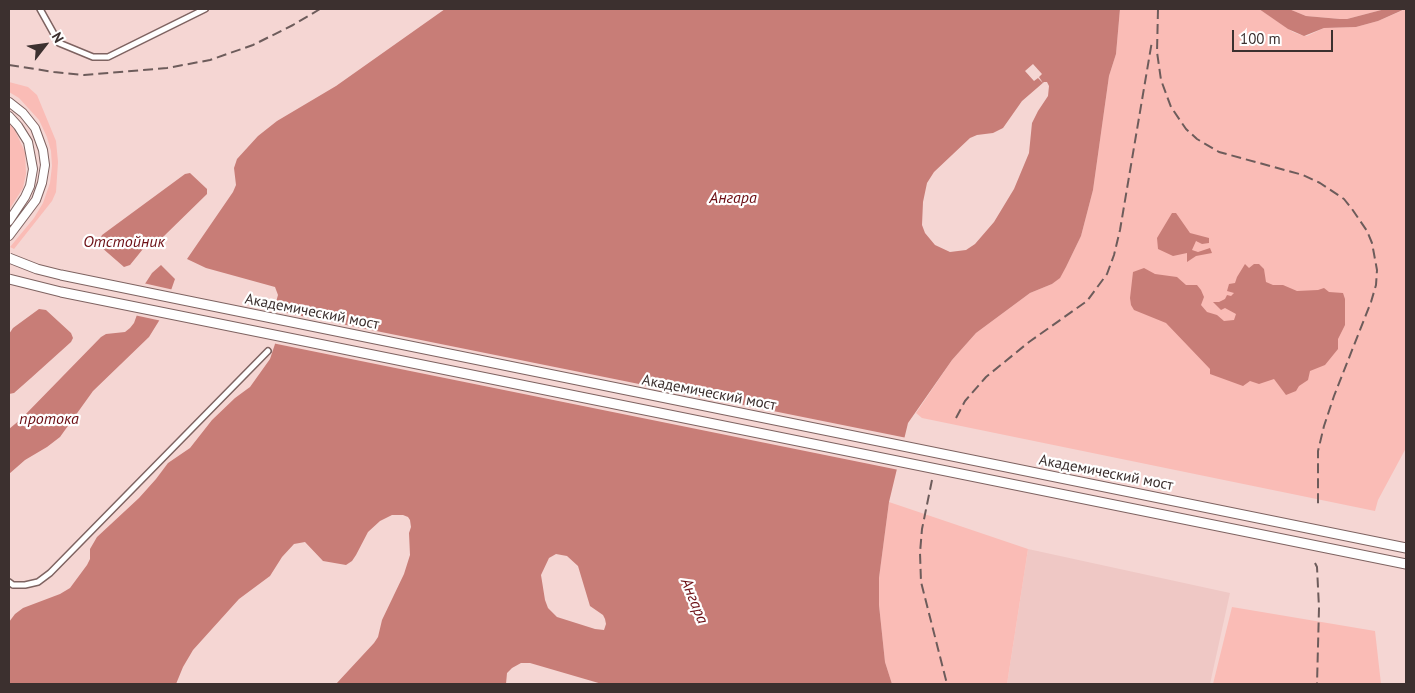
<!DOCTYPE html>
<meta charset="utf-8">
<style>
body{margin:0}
#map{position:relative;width:1415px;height:693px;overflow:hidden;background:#f5d6d3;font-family:"PT Sans",sans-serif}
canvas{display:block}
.frame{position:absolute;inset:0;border:10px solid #3c302f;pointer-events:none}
.north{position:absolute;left:20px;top:20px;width:50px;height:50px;-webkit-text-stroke:4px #fff;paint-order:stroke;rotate:60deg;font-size:14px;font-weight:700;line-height:20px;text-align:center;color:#3c302f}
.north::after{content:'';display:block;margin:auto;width:18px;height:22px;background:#3c302f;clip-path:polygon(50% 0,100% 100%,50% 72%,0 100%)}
.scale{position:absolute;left:1232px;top:30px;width:101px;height:22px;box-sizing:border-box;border:2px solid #3c302f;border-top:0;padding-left:6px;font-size:15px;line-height:18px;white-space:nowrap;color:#3c302f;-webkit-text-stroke:4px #fff;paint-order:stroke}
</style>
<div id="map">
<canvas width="1415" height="693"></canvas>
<div class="frame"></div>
<div class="north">N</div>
<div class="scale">100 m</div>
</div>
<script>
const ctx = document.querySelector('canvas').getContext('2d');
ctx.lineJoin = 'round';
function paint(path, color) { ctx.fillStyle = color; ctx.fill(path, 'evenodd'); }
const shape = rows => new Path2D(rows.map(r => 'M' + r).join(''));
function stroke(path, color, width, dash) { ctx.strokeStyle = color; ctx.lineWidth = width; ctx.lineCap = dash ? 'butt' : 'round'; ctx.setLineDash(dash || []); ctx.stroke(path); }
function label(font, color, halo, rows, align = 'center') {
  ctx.font = font + ' "PT Sans",sans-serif'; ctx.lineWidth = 4.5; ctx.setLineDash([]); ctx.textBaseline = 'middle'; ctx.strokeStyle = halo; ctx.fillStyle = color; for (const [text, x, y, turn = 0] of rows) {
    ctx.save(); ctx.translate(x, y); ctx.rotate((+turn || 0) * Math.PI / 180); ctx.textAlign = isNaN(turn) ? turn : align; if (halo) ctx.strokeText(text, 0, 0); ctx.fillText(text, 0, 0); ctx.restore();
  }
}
const built = shape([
 [1028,549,1230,593,1210,684,1007,684]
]);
const green = shape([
 [1120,9,1259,9,1293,32,1301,35,1307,36,1324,28,1356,27,1378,21,1406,9,1406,448,1378,500,1375,511,922,418,916,413,952,360,976,333,1030,293,1052,284,1059,278,1066,267,1081,236,1093,190,1109,76,1116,54],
 [1289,9,1385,9,1347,19,1340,19,1306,16],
 [9,82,28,87,37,95,56,141,58,162,56,192,52,201,14,249,10,247,34,218,43,203,50,183,52,166,51,151,47,137,39,120,19,98,9,92],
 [9,124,13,126,25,152,26,174,23,188,9,210],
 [889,502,1028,549,1007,684,892,684,885,662,879,605,879,578],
 [1232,607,1375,631,1381,684,1213,684]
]);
const water = shape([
 [445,9,1120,9,1116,54,1109,76,1093,190,1081,236,1066,267,1060,278,1052,284,1030,293,976,333,952,360,908,423,889,502,879,578,879,605,885,662,892,684,602,684,530,663,521,663,512,668,507,673,506,684,336,684,374,643,378,637,382,620,404,574,410,555,409,533,411,527,410,520,408,517,403,515,392,515,380,521,368,532,356,555,352,561,346,565,323,561,305,542,294,544,282,557,270,576,239,599,193,650,183,667,176,684,9,684,9,622,15,614,23,608,60,594,70,588,87,565,90,559,90,549,97,537,139,498,156,479,168,463,190,448,212,420,235,398,250,387,270,359,275,344,274,309,278,295,275,287,206,268,187,259,233,192,236,185,234,168,237,159,258,136,277,121,336,86],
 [1044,82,1047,82,1049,86,1048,96,1038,111,1032,123,1029,153,1014,189,994,222,975,244,966,250,950,252,935,245,925,233,922,225,923,202,927,183,934,172,970,138,977,135,993,133,1003,128,1022,101],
 [556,554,567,556,578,566,590,606,603,615,605,619,606,624,604,630,595,629,557,617,548,608,545,600,541,575,549,558],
 [1259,9,1289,9,1306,16,1340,19,1347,19,1385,9,1405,9,1378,21,1356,27,1324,28,1304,36,1288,29],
 [190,173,207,189,207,194,163,237,147,244,130,265,124,267,101,247,99,242,102,235,185,174],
 [1172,213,1176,213,1190,233,1209,238,1209,243,1202,244,1196,241,1192,250,1198,252,1210,248,1212,253,1196,256,1187,262,1187,253,1173,256,1158,249,1157,238],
 [1245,264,1249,268,1254,264,1259,264,1264,269,1266,282,1273,285,1283,285,1297,291,1318,290,1324,288,1329,292,1343,293,1345,299,1345,325,1338,339,1338,349,1325,365,1310,371,1308,380,1299,386,1296,391,1286,395,1274,379,1259,384,1250,381,1243,386,1210,374,1210,369,1166,323,1134,310,1131,305,1130,298,1133,272,1144,268,1155,274,1177,277,1186,285,1197,285,1201,290,1204,297,1201,305,1207,312,1217,315,1224,321,1234,320,1236,314,1225,308,1221,310,1213,302,1219,302,1225,299,1227,295,1231,296,1234,293,1227,291,1229,284,1235,283,1237,277],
 [161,265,175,279,162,316,149,337,93,391,60,437,47,447,25,460,9,474,9,429,21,419,101,337,106,334,125,332,130,328,134,323,138,312,141,290,152,273],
 [39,309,46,310,71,333,73,338,71,342,31,378,14,393,9,394,9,334,13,328]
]);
const pier = shape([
 [1033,64,1042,74,1039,77,1043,83,1038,78,1034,81,1025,71],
 [143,283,174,290,162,321,134,315,139,290],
 [272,310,907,438,899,470,272,343]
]);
const street = shape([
 [40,9,59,43,93,57,108,57,205,9],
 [9,582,13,585,25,585,38,582,50,573,268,351]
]);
const secondary = shape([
 [9,102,23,113,35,128,43,150,45,165,42,183,36,200,9,236],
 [9,116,18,126,28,142,33,169,30,186,25,197,9,221]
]);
const rail = shape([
 [1158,9,1157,52,1161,80,1171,107,1186,129,1197,139,1219,152,1303,175,1320,183,1344,199,1352,209,1367,231,1372,243,1377,270,1376,285,1371,302,1334,396,1324,426,1318,451,1318,506],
 [9,65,54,72,84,75,167,68,210,60,253,45,293,25,320,9],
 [956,418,965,401,986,377,1029,342,1087,301,1107,274,1114,255,1120,230,1152,41],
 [932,480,922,529,920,553,921,582,947,684],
 [1315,563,1317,567,1319,608,1317,684]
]);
const primaryBridge = shape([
 [9,258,37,269,61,275,193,302,1406,548],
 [9,279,61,292,190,318,1406,564]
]);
const streetNames = [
 ["Академический мост",312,312,11],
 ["Академический мост",709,393,11],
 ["Академический мост",1106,473,11]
];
const waterNames = [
 ["Ангара",733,198],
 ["Отстойник",124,242],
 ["протока",49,419],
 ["Ангара",694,601,68]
];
paint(built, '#efc8c5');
paint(green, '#fabcb6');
paint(water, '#c87d77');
paint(pier, '#f5d6d3');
stroke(street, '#7e6361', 8);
stroke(secondary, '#7e6361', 10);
stroke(street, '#fff', 5);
stroke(secondary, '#fff', 8);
stroke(rail, '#6d5c5b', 2, [10, 5]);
stroke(primaryBridge, '#7e6361', 11, []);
stroke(primaryBridge, '#fff', 9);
label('15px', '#3c302f', '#fff', streetNames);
label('italic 16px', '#6d1015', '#fff', waterNames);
</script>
